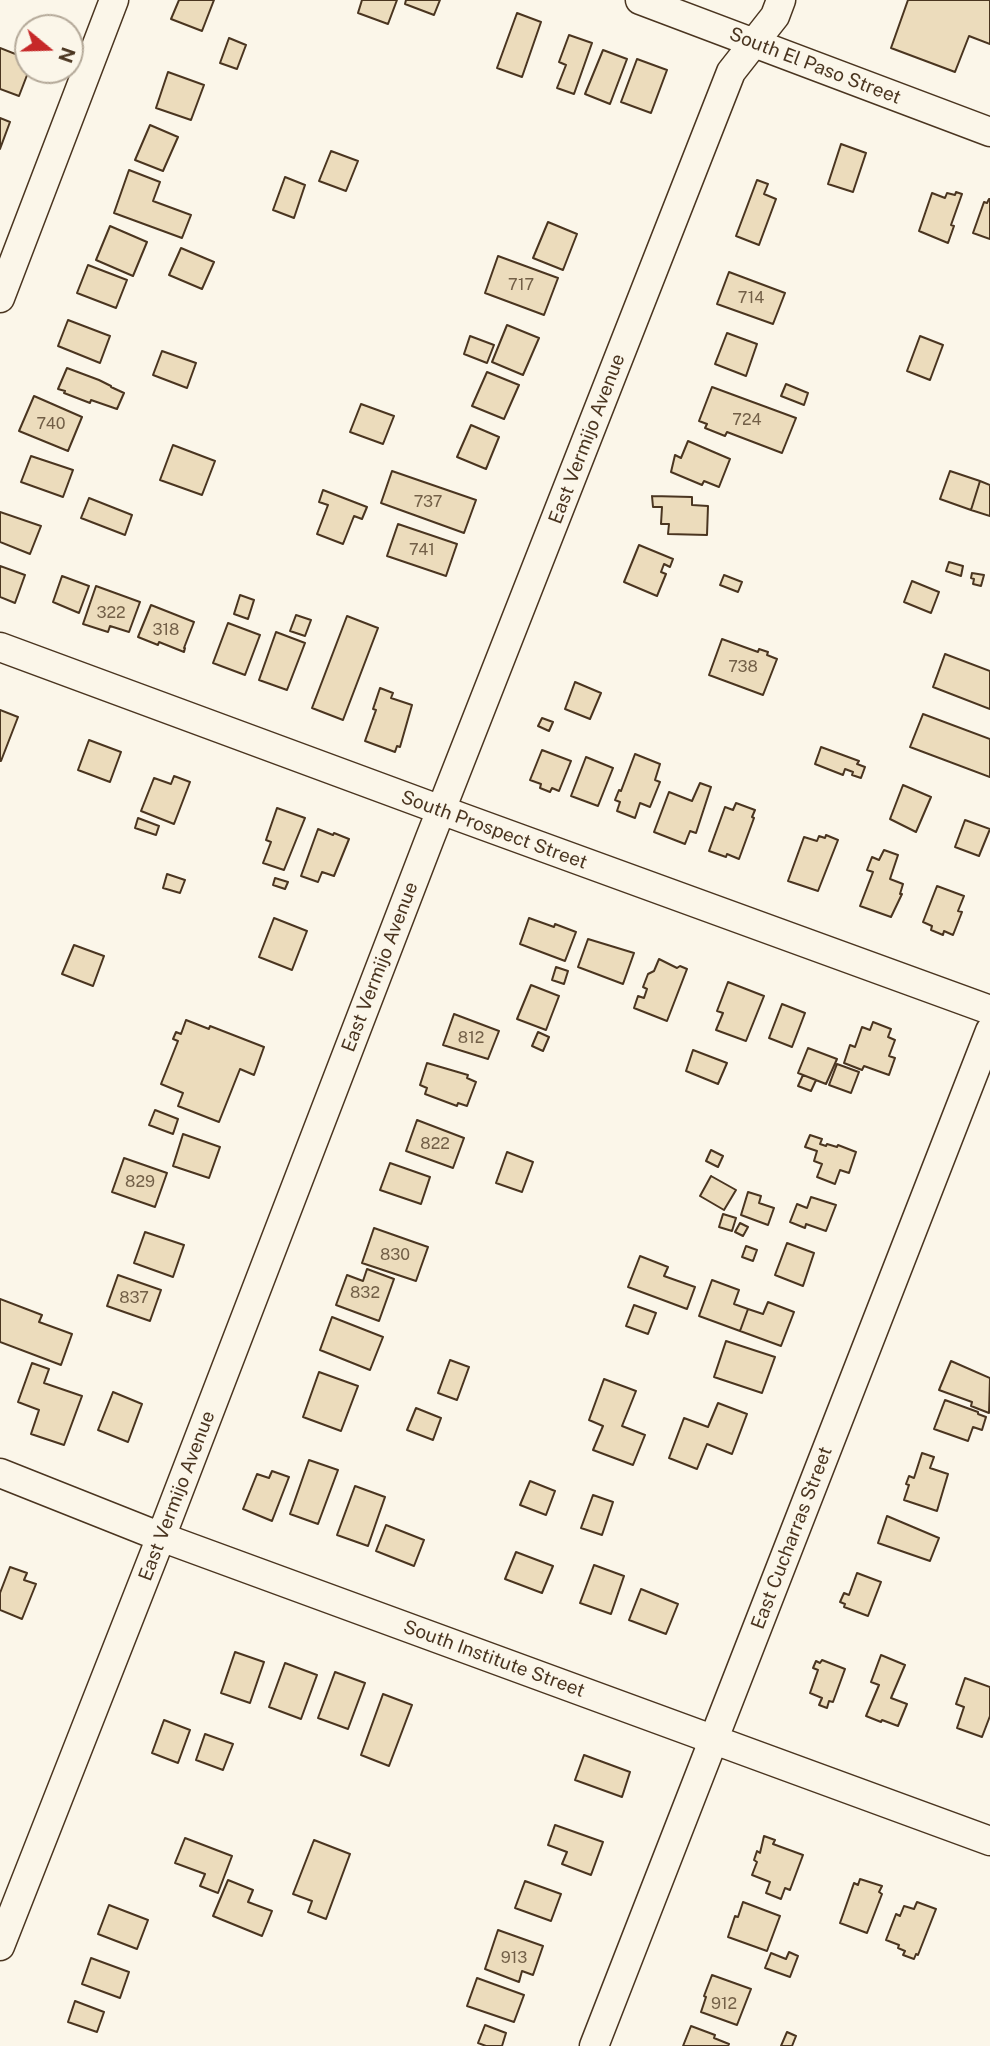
<!DOCTYPE html>
<style>
body{margin:0}
#map{position:relative;width:990px;height:2046px;overflow:hidden;background:#fbf6e9;font-family:"Public Sans",sans-serif}
canvas{display:block}
.north{position:absolute;left:14px;top:14px;width:70px;height:70px;box-sizing:border-box;background:#fbf6e9;border:2px solid #b4a999;border-radius:50%;rotate:109deg;font-size:19px;font-weight:700;line-height:28px;text-align:center;color:#4a3520}
.north::after{content:'';display:block;margin:auto;width:24px;height:32px;background:#c62828;clip-path:polygon(50% 0,100% 100%,50% 72%,0 100%)}
</style>
<div id="map">
<canvas width="990" height="2046"></canvas>
<div class="north">N</div>
</div>
<script>
const ctx = document.querySelector('canvas').getContext('2d');
ctx.lineJoin = 'round';
function paint(path, color) { ctx.fillStyle = color; ctx.fill(path, 'evenodd'); }
const shape = rows => new Path2D(rows.map(r => 'M' + r).join(''));
function stroke(path, color, width, dash) { ctx.strokeStyle = color; ctx.lineWidth = width; ctx.lineCap = dash ? 'butt' : 'round'; ctx.setLineDash(dash || []); ctx.stroke(path); }
function label(font, color, halo, rows, align = 'center') {
  ctx.font = font + ' "Public Sans",sans-serif'; ctx.lineWidth = 5; ctx.setLineDash([]); ctx.textBaseline = 'middle'; ctx.strokeStyle = halo; ctx.fillStyle = color; for (const [text, x, y, turn = 0] of rows) {
    ctx.save(); ctx.translate(x, y); ctx.rotate((+turn || 0) * Math.PI / 180); ctx.textAlign = isNaN(turn) ? turn : align; if (halo) ctx.strokeText(text, 0, 0); ctx.fillText(text, 0, 0); ctx.restore();
  }
}
const building = shape([
 [179,0,214,0,202,31,171,19,179,0],
 [362,0,397,0,388,24,358,13,362,0],
 [406,0,440,0,434,15,405,4,406,0],
 [908,0,990,0,990,44,969,36,955,72,891,48,908,0],
 [517,13,541,22,522,77,497,68,517,13],
 [569,35,592,43,574,94,557,88,566,65,559,62,569,35],
 [229,38,246,45,237,69,220,63,229,38],
 [0,48,28,59,29,70,19,96,0,89,0,48],
 [603,50,627,59,610,104,585,94,603,50],
 [637,59,667,70,651,113,621,102,637,59],
 [168,72,204,85,191,120,156,108,168,72],
 [0,118,10,122,0,149,0,118],
 [150,125,178,137,163,171,135,160,150,125],
 [841,144,866,153,853,192,828,184,841,144],
 [331,151,358,161,346,191,319,181,331,151],
 [129,170,160,182,153,201,191,215,182,238,114,213,129,170],
 [285,177,305,185,294,218,273,210,285,177],
 [757,180,768,184,764,194,776,199,759,245,736,236,757,180],
 [956,192,962,194,951,225,954,226,948,243,919,231,932,193,945,198,947,193,955,195,956,192],
 [989,199,990,199,990,239,973,233,984,202,987,203,989,199],
 [548,222,577,234,563,270,533,258,548,222],
 [110,226,147,242,133,276,96,260,110,226],
 [181,248,214,262,202,289,169,275,181,248],
 [498,256,558,278,544,315,485,293,498,256],
 [88,265,127,280,116,308,77,293,88,265],
 [729,272,785,293,773,324,717,304,729,272],
 [68,320,110,336,100,363,58,346,68,320],
 [507,325,539,338,523,375,492,362,507,325],
 [727,333,757,344,746,376,715,364,727,333],
 [470,336,494,345,487,363,464,354,470,336],
 [920,336,943,345,930,380,907,371,920,336],
 [162,351,196,363,187,388,153,375,162,351],
 [67,368,99,380,111,386,111,387,124,393,117,409,91,400,90,403,64,393,65,391,58,389,67,368],
 [487,372,519,385,504,419,472,406,487,372],
 [786,384,808,393,804,405,781,396,786,384],
 [712,387,796,418,782,453,727,432,725,436,705,428,707,424,699,421,712,387],
 [34,396,82,417,68,451,19,431,34,396],
 [361,404,394,416,383,444,350,432,361,404],
 [471,425,499,437,486,469,457,457,471,425],
 [688,441,730,459,719,487,704,481,702,485,671,472,675,455,681,458,688,441],
 [173,445,215,461,202,495,160,480,173,445],
 [31,456,73,470,63,497,21,482,31,456],
 [392,471,476,500,464,533,381,503,392,471],
 [950,471,980,481,971,510,940,499,950,471],
 [980,481,990,485,990,516,971,510,980,481],
 [323,490,367,507,362,519,354,516,343,544,317,534,328,505,319,502,323,490],
 [652,496,692,497,692,505,708,506,707,535,668,534,669,524,661,524,662,507,653,507,652,496],
 [89,498,132,515,125,535,81,518,89,498],
 [0,512,41,526,30,554,0,542,0,512],
 [398,524,457,544,446,576,387,556,398,524],
 [639,545,673,559,670,567,664,564,661,572,666,574,657,596,624,582,639,545],
 [949,562,963,566,961,576,946,571,949,562],
 [0,566,25,575,15,603,0,597,0,566],
 [972,573,984,575,981,586,973,584,974,579,971,578,972,573],
 [724,575,742,582,738,592,720,585,724,575],
 [62,576,89,586,79,613,53,602,62,576],
 [912,581,939,592,931,613,904,602,912,581],
 [96,586,140,602,129,632,110,626,108,632,83,624,96,586],
 [240,595,254,600,248,619,234,614,240,595],
 [151,605,194,622,184,648,185,648,184,652,159,642,158,645,138,637,151,605],
 [296,615,311,620,305,636,290,631,296,615],
 [347,616,378,628,343,720,312,708,347,616],
 [228,623,260,635,245,675,213,663,228,623],
 [276,632,305,643,287,690,259,680,276,632],
 [722,639,758,652,759,649,768,652,767,655,777,659,763,695,709,675,722,639],
 [945,654,990,671,990,709,933,687,945,654],
 [575,682,601,693,590,719,565,709,575,682],
 [380,688,393,693,391,698,412,705,400,747,397,746,395,752,365,741,376,710,373,709,380,688],
 [0,710,18,717,1,761,0,761,0,710],
 [923,714,990,739,990,777,910,747,923,714],
 [542,718,553,722,549,731,538,726,542,718],
 [89,740,121,752,110,782,78,770,89,740],
 [821,747,859,761,857,764,865,767,861,778,852,775,853,772,845,769,843,775,815,764,821,747],
 [542,750,571,761,559,791,552,788,550,792,540,788,541,784,530,780,542,750],
 [635,754,660,764,655,780,660,782,650,807,640,803,635,818,617,811,620,802,615,800,619,790,621,791,635,754],
 [586,757,613,768,598,806,571,796,586,757],
 [174,776,190,782,174,824,141,811,154,778,171,784,174,776],
 [700,783,711,787,696,833,690,831,685,844,654,832,669,792,692,801,700,783],
 [903,785,931,797,916,832,890,819,903,785],
 [736,803,755,810,752,817,754,818,739,859,727,854,726,857,709,851,725,807,733,810,736,803],
 [277,808,305,818,284,870,263,863,271,842,266,840,277,808],
 [138,818,159,826,156,835,135,828,138,818],
 [965,820,990,829,979,856,955,847,965,820],
 [318,829,333,835,334,833,349,839,334,876,322,872,318,882,301,876,318,829],
 [826,835,838,840,818,891,788,881,804,837,817,841,819,836,825,838,826,835],
 [884,850,898,855,890,879,903,884,900,894,902,894,891,917,860,906,873,872,867,870,872,857,879,860,884,850],
 [167,874,185,880,180,893,163,888,167,874],
 [275,878,288,882,285,889,273,885,275,878],
 [937,886,964,896,958,911,962,912,953,935,944,931,943,935,931,930,932,926,923,922,937,886],
 [274,918,307,931,292,970,259,957,274,918],
 [529,918,554,927,555,924,576,932,565,961,520,944,529,918],
 [588,939,634,953,623,984,578,967,588,939],
 [74,945,104,956,93,986,62,974,74,945],
 [659,959,677,968,680,966,687,969,667,1021,634,1008,638,996,644,998,647,989,643,987,648,974,654,971,659,959],
 [556,967,568,971,564,984,552,980,556,967],
 [728,982,764,996,746,1041,716,1030,723,1013,717,1011,728,982],
 [531,985,559,996,546,1030,517,1019,531,985],
 [782,1004,805,1013,792,1047,769,1038,782,1004],
 [454,1014,499,1031,488,1059,443,1045,454,1014],
 [186,1020,209,1029,210,1026,264,1047,254,1075,240,1069,219,1122,178,1106,183,1093,161,1084,178,1041,173,1039,176,1032,181,1034,186,1020],
 [873,1022,891,1029,888,1037,895,1040,889,1056,895,1058,889,1075,864,1066,862,1070,844,1063,850,1045,855,1047,862,1027,870,1030,873,1022],
 [538,1032,549,1037,543,1051,532,1046,538,1032],
 [808,1048,837,1059,826,1084,798,1073,808,1048],
 [693,1050,727,1063,718,1084,686,1071,693,1050],
 [427,1063,468,1075,467,1078,476,1082,467,1106,458,1103,457,1106,425,1094,427,1088,420,1085,427,1063],
 [837,1064,859,1072,851,1093,829,1085,837,1064],
 [803,1075,816,1080,811,1091,798,1086,803,1075],
 [155,1110,178,1119,173,1134,149,1125,155,1110],
 [417,1120,464,1138,453,1168,406,1151,417,1120],
 [183,1134,220,1147,209,1178,173,1166,183,1134],
 [810,1135,822,1139,820,1144,826,1146,827,1144,837,1147,838,1145,856,1152,849,1173,840,1170,835,1184,817,1177,822,1164,814,1161,817,1151,805,1147,810,1135],
 [711,1150,723,1156,718,1167,706,1161,711,1150],
 [507,1152,533,1162,522,1192,496,1183,507,1152],
 [124,1158,167,1173,155,1207,112,1192,124,1158],
 [390,1163,430,1177,421,1204,380,1190,390,1163],
 [711,1176,736,1190,724,1210,700,1196,711,1176],
 [748,1192,761,1196,759,1203,774,1208,768,1225,741,1215,748,1192],
 [811,1197,836,1205,826,1231,806,1224,805,1228,790,1222,797,1204,807,1208,811,1197],
 [723,1214,736,1218,732,1231,719,1227,723,1214],
 [740,1223,748,1227,743,1236,735,1232,740,1223],
 [374,1228,428,1247,416,1281,362,1263,374,1228],
 [145,1232,184,1245,173,1277,134,1263,145,1232],
 [787,1243,814,1253,803,1286,775,1275,787,1243],
 [746,1246,757,1250,753,1261,742,1257,746,1246],
 [640,1256,668,1267,664,1276,695,1287,687,1309,628,1287,640,1256],
 [367,1269,394,1279,379,1321,336,1305,347,1275,363,1281,367,1269],
 [118,1275,161,1290,150,1321,107,1306,118,1275],
 [712,1280,739,1290,734,1304,748,1309,740,1331,699,1316,712,1280],
 [0,1299,42,1315,39,1322,72,1334,61,1365,0,1342,0,1299],
 [768,1302,794,1312,781,1346,740,1331,748,1309,763,1314,768,1302],
 [634,1305,656,1313,648,1334,626,1326,634,1305],
 [332,1317,383,1337,370,1370,320,1350,332,1317],
 [726,1341,775,1357,762,1393,714,1377,726,1341],
 [450,1360,469,1367,457,1400,438,1393,450,1360],
 [951,1361,990,1378,989,1413,971,1406,972,1402,939,1390,951,1361],
 [32,1363,49,1369,44,1383,82,1396,64,1445,31,1434,39,1410,18,1402,32,1363],
 [319,1372,358,1386,341,1431,303,1417,319,1372],
 [604,1379,636,1391,622,1426,645,1435,633,1465,593,1450,603,1426,589,1420,604,1379],
 [113,1392,142,1404,128,1442,98,1430,113,1392],
 [945,1400,978,1412,978,1414,986,1417,982,1430,973,1427,968,1441,934,1429,945,1400],
 [718,1403,747,1414,732,1454,707,1444,697,1469,669,1458,684,1418,708,1427,718,1403],
 [416,1408,441,1418,433,1440,407,1430,416,1408],
 [922,1453,934,1457,930,1468,948,1474,937,1511,904,1500,909,1485,906,1484,909,1476,914,1478,922,1453],
 [309,1460,338,1470,318,1524,290,1514,309,1460],
 [272,1471,289,1477,272,1521,243,1509,257,1474,269,1478,272,1471],
 [530,1481,555,1491,546,1515,520,1505,530,1481],
 [355,1486,385,1497,368,1546,337,1535,355,1486],
 [593,1495,613,1502,602,1535,581,1528,593,1495],
 [887,1516,939,1538,930,1561,878,1543,887,1516],
 [386,1525,424,1540,414,1566,376,1551,386,1525],
 [516,1552,553,1566,542,1593,505,1579,516,1552],
 [594,1565,624,1576,611,1614,580,1603,594,1565],
 [10,1567,27,1573,24,1580,36,1584,22,1619,0,1610,0,1593,10,1567],
 [857,1573,881,1582,868,1616,844,1607,845,1604,840,1602,844,1593,849,1595,857,1573],
 [641,1589,678,1604,666,1634,629,1620,641,1589],
 [235,1652,264,1662,250,1703,221,1693,235,1652],
 [881,1655,905,1665,891,1698,907,1704,898,1726,882,1720,881,1722,866,1716,879,1685,871,1682,881,1655],
 [822,1660,845,1669,833,1702,829,1701,827,1708,819,1705,822,1698,810,1693,818,1670,813,1668,816,1661,820,1663,822,1660],
 [285,1663,317,1675,301,1719,269,1707,285,1663],
 [335,1672,365,1683,348,1729,318,1718,335,1672],
 [965,1678,990,1687,990,1716,982,1737,957,1728,964,1707,956,1704,965,1678],
 [383,1694,412,1705,389,1766,361,1755,383,1694],
 [164,1720,190,1730,178,1763,152,1753,164,1720],
 [205,1734,233,1744,223,1770,196,1760,205,1734],
 [584,1755,630,1772,622,1797,575,1780,584,1755],
 [555,1825,603,1842,591,1875,562,1864,567,1852,548,1845,555,1825],
 [764,1836,775,1840,773,1844,803,1855,790,1890,785,1888,781,1899,766,1893,770,1882,752,1875,757,1862,754,1860,757,1851,760,1853,764,1836],
 [185,1838,232,1856,218,1893,200,1886,205,1874,175,1863,185,1838],
 [314,1840,350,1854,326,1919,308,1912,312,1901,293,1894,314,1840],
 [860,1879,882,1886,879,1892,882,1894,867,1933,840,1923,854,1883,858,1885,860,1879],
 [228,1880,253,1890,248,1902,272,1911,262,1936,213,1916,228,1880],
 [525,1881,561,1894,551,1921,515,1908,525,1881],
 [743,1902,780,1916,767,1951,728,1937,735,1916,738,1917,743,1902],
 [917,1902,936,1909,918,1955,916,1954,914,1959,903,1955,905,1951,898,1948,899,1945,886,1940,896,1914,900,1916,904,1906,914,1909,917,1902],
 [109,1905,148,1920,137,1949,98,1934,109,1905],
 [498,1930,543,1946,533,1975,522,1971,519,1982,485,1969,498,1930],
 [789,1952,798,1956,790,1977,765,1968,771,1953,786,1959,789,1952],
 [91,1958,129,1972,120,1998,82,1984,91,1958],
 [712,1975,751,1989,737,2025,701,2012,706,1997,704,1996,712,1975],
 [477,1978,524,1995,514,2022,467,2006,477,1978],
 [75,2001,104,2012,97,2032,68,2022,75,2001],
 [485,2025,506,2033,502,2046,486,2046,478,2043,485,2025],
 [691,2026,715,2035,714,2038,729,2044,728,2046,683,2046,691,2026],
 [787,2032,796,2036,792,2046,781,2046,787,2032]
]);
const minor = shape([
 [640,0,990,132],
 [0,298,114,0],
 [0,647,441,810,990,1010],
 [0,1473,161,1537,990,1841],
 [0,1946,161,1537,430,838,731,72,775,16,781,0],
 [594,2046,990,1031]
]);
const numberNames = [
 ["717",521,285],
 ["714",751,298],
 ["724",747,420],
 ["740",51,424],
 ["737",428,502],
 ["741",422,550],
 ["322",111,613],
 ["318",166,630],
 ["738",743,667],
 ["812",471,1038],
 ["822",435,1144],
 ["829",140,1182],
 ["830",395,1255],
 ["832",365,1293],
 ["837",134,1298],
 ["913",514,1958],
 ["912",724,2004]
];
const streetNames = [
 ["South El Paso Street",815,66,21],
 ["East Vermijo Avenue",587,439,-69],
 ["South Prospect Street",494,830,20],
 ["East Vermijo Avenue",380,967,-69],
 ["East Vermijo Avenue",177,1496,-69],
 ["East Cucharras Street",792,1538,-69],
 ["South Institute Street",494,1659,20]
];
paint(building, '#ecdcbc');
stroke(building, '#4a3520', 2);
stroke(minor, '#4a3520', 31);
stroke(minor, '#fbf6e9', 28);
label('16px', '#725f47', null, numberNames);
label('19px', '#4a3520', '#fbf6e9', streetNames);
</script>
